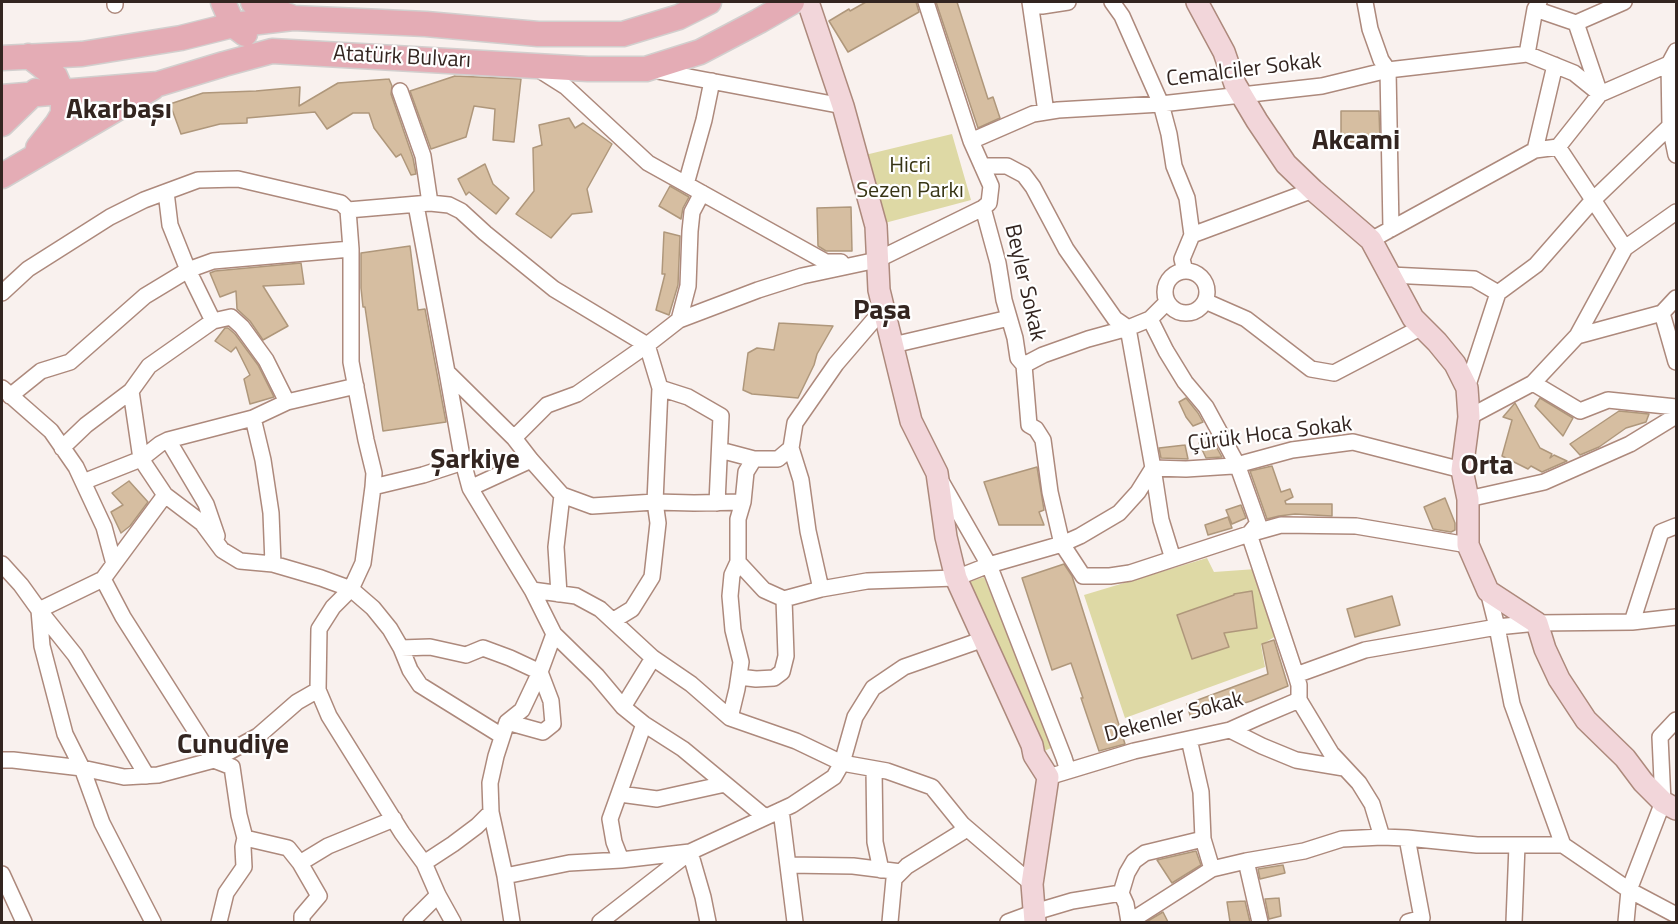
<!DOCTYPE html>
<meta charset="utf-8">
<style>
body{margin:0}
#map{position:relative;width:1678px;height:924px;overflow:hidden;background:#f9f1ee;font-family:"Titillium Web",sans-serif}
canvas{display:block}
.frame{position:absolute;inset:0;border:3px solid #332520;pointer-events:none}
</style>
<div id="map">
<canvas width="1678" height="924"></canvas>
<div class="frame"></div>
</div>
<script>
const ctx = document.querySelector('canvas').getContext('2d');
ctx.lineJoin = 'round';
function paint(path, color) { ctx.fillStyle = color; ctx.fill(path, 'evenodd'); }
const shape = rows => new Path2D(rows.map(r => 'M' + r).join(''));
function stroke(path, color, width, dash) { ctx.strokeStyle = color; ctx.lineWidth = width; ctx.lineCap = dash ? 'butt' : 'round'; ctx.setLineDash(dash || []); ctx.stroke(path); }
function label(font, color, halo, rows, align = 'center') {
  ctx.font = font + ' "Titillium Web",sans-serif'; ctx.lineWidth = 4.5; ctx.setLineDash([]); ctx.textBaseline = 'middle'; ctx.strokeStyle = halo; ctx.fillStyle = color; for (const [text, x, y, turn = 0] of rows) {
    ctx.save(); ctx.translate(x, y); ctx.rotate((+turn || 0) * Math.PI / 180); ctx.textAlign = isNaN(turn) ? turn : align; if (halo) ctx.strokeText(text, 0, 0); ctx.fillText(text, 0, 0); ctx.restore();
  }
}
const green = shape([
 [952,134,971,200,881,224,865,155],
 [1207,558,1214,572,1256,569,1276,636,1261,645,1265,667,1125,718,1084,595],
 [984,577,1053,747,1036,755,963,584]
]);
const building = shape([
 [866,2,916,2,919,12,848,52,829,21,849,9,850,11,866,2],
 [936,2,957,2,988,99,993,97,1000,118,978,128,936,2],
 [455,76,521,79,514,142,493,140,495,109,474,106,466,137,431,149,410,91,455,76],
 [389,79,392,86,391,94,413,158,416,174,411,175,401,154,396,157,374,128,369,113,353,113,327,129,315,112,247,118,247,123,220,124,181,134,170,104,203,93,256,91,300,87,299,106,338,83,389,79],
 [1341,111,1379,111,1380,141,1341,142,1341,111],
 [569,118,575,128,583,123,612,144,587,189,592,212,572,214,551,238,516,214,534,191,533,148,542,145,539,125,569,118],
 [485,164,493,184,509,198,496,214,469,192,466,195,458,179,485,164],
 [670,186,689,197,683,208,681,219,659,206,670,186],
 [851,207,852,251,826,251,818,246,817,208,851,207],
 [664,232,680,236,678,285,669,315,656,310,665,274,662,274,664,232],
 [410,246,418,310,425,309,446,422,383,431,365,307,363,307,361,288,361,253,410,246],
 [301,263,304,284,263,286,288,326,263,340,250,321,237,309,236,291,220,297,210,273,215,271,301,263],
 [779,323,833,326,817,354,814,365,798,398,752,394,743,390,748,353,757,348,774,350,779,323],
 [225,328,228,328,235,334,258,365,274,397,250,404,244,379,250,375,236,347,231,352,215,341,225,328],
 [1186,398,1198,413,1203,422,1193,426,1186,417,1179,402,1186,398],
 [1540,398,1573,418,1563,436,1535,406,1540,398],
 [1515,403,1540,448,1552,454,1550,458,1554,455,1567,461,1542,472,1531,466,1528,469,1502,456,1512,420,1503,417,1515,403],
 [1619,411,1649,414,1646,422,1626,428,1599,447,1580,455,1570,444,1619,411],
 [1213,441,1222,457,1206,458,1199,443,1213,441],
 [1185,445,1188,459,1161,458,1159,448,1185,445],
 [1272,466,1281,492,1290,489,1293,497,1285,501,1286,504,1332,504,1332,516,1295,514,1279,516,1267,519,1250,471,1272,466],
 [1037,467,1044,510,1039,512,1044,525,999,525,984,482,1037,467],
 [129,481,148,502,130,526,121,533,111,512,123,505,112,493,129,481],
 [1445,498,1455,523,1455,530,1451,532,1433,529,1424,507,1445,498],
 [1241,505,1246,518,1232,524,1226,510,1241,505],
 [1228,517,1232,528,1208,535,1205,525,1228,517],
 [1064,564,1072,576,1125,744,1099,751,1081,698,1083,698,1071,663,1052,670,1022,578,1064,564],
 [1252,591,1257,628,1224,633,1229,647,1192,659,1177,615,1234,595,1234,594,1252,591],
 [1392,596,1400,625,1355,637,1347,609,1392,596],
 [1274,640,1288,686,1251,701,1191,719,1187,704,1268,674,1262,644,1274,640],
 [1196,851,1201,865,1172,883,1157,860,1196,851],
 [1283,865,1285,873,1260,879,1258,869,1283,865],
 [1279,898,1281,916,1269,919,1265,899,1279,898],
 [1245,901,1250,922,1230,922,1227,902,1245,901],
 [1163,912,1168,922,1146,922,1163,912]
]);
const street = shape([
 [115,2,115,5],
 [1030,2,1046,112],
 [1112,2,1122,16,1161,104,1169,134,1174,166,1187,198,1192,235],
 [1365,2,1370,29,1381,60,1388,70,1391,229],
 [1031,4,1042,6,1068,2],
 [1535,9,1576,23],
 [1576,23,1600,94,1669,64],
 [1576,23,1624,2],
 [1676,51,1669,64,1670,126,1676,155],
 [1527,54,1535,9,1539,2],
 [536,68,566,87,648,163,826,262,841,262],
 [652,70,843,106],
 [400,91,423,156,430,203],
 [971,141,1033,114,1058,110,1161,104,1322,86,1388,70,1527,54,1574,73,1600,94,1558,147,1535,150],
 [1558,147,1625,248,1676,212],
 [982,166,1007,166,1024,175,1033,187,1066,249,1115,319,1128,328,1150,319,1167,302],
 [686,184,704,120,712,81],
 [166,192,170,225,188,270,213,321,149,366,131,391,141,459,160,444,168,440,253,418,287,402,356,386],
 [416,205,447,372,514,438,531,460,562,495,592,506,655,502,658,523,652,577,632,609,614,620],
 [983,208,998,263,1004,300,1015,338,1018,358,1024,365],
 [348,210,351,249,351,362,366,440,374,473,373,487,363,563,351,589,333,607,319,629,318,690,329,716,402,833,424,863,438,895,453,922],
 [1371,240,1535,150,1555,65],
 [1625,248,1577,336,1662,313],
 '1165 292a21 21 0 1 1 42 0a21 21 0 1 1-42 0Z',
 [1185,271,1182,259,1192,235,1313,190],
 [1390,275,1474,279,1498,293],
 [2,293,28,269,110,217,144,200,198,180,238,179,341,203,348,210,430,203,449,205,461,211,485,233,554,289,647,345,660,388,688,397,721,416,717,503],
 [1676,298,1662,313,1676,362],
 [1205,301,1246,319,1311,369,1334,373,1422,327],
 [1150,319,1166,351,1185,382,1206,407,1237,464,1258,523,1249,534,1296,675,1365,650,1497,627,1537,623,1632,622,1676,617],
 [679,320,688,286,690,231,692,212,702,193],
 [213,321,231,317,242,327,266,360,287,402],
 [893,345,1009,318],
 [447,372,463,462,470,488,531,460],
 [1533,383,1580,411,1608,400,1676,407],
 [2,388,51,431,76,467,104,527,114,564,103,579,123,617,214,760,232,767,239,815,245,838,243,847,244,867,226,893,219,922],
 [660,388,655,502,694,503,743,502],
 [1467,388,1498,293,1536,265,1593,200,1670,126],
 [10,396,41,371,70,362,145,296,188,270,213,261,351,249],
 [1469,417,1533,383,1577,336],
 [253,418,263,460,271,513,273,564],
 [514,438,547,405,577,394,647,345,679,320,758,290,802,276,877,260,983,208,989,203,991,186,971,141,926,2],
 [168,440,206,504,217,536],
 [62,448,86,425,131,391],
 [791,448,801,480,808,531,821,589],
 [720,450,754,459],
 [83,482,141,459,165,495,202,523,222,550,240,561,273,564,321,578,351,589,373,608,390,629,401,648,410,670,420,685,502,736],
 [942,483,989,565,1064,758,1068,771,1048,777],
 [373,487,423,475,463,462],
 [470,488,532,590,554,634,540,672,551,701,553,724,543,732,507,722,496,756,490,783,491,812,505,876,512,922],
 [1468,499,1544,482,1630,444,1676,416],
 [1173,559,1161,520,1153,468,1186,469,1233,466,1292,450,1353,442,1462,470],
 [738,562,738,519,743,502,746,472,754,459,778,459,791,448,795,423,836,364,884,308],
 [2,564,21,585,39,610,42,646,65,734,82,768,102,823,153,922],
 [114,564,165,495],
 [103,579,39,610,75,655,147,776],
 [532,590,576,596,600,609,653,658,691,684,730,718,796,741,842,763,887,771,932,787,962,824,962,832,907,866,894,879,890,922],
 [1488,591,1497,627,1512,704,1563,845,1629,890,1663,802,1660,737,1676,720],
 [559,594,556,547,562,495],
 [1632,622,1661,532,1676,526],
 [554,634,597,676,623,707,644,724,683,749,765,817],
 [401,648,430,647,466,655,483,648,510,658,540,672,522,710,507,722],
 [739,677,756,679,774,678,782,672,786,656,784,599],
 [1299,700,1331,753,1359,783,1372,804,1382,837],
 [623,707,653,658],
 [730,718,737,689,741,662,733,630,730,596,732,575,738,562,764,590,784,599,821,589,867,581,956,578,989,565,1062,544,1080,536,1119,513,1138,492,1153,468,1128,328,1088,339,1043,355,1024,365,1029,425,1036,429,1043,440,1050,492,1062,544,1083,576,1110,576,1130,573,1249,534,1281,525,1356,526,1468,545],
 [1230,730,1262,746,1296,760,1344,768],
 [1189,739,1201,792,1203,839,1212,869],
 [2,760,13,760,82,768,124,777,158,775,214,760,258,736,297,702,318,690],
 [874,769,875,842,881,870],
 [1068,771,1134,751,1230,730,1259,717,1299,700,1299,685,1296,675],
 [620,794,657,799,725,784],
 [781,810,795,922],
 [962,824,1032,884],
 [245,838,288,848,300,863,319,896,302,916,302,922],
 [1407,838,1477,845,1563,845],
 [621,860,614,842,610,819,644,724],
 [1246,861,1260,922],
 [300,863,328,846,394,819],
 [424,863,453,844,477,826,491,812],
 [788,865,853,866,901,872],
 [2,874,24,922],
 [505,876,569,863,621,860,690,852,703,897,708,922],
 [1121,893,1127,873,1134,861,1145,853,1203,839],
 [411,922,438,895],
 [600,922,690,852,792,805,834,777,842,763,855,717,873,688,904,667,984,639],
 [1008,922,1035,912,1072,901,1121,893,1126,904,1129,922],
 [1129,922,1212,869,1246,861,1304,851,1342,839,1382,837,1407,838,1422,918,1408,922],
 [1514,922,1517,845],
 [1626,922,1629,890,1676,915]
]);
const secondary = shape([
 [808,2,843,106,876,226,879,290,911,421,937,473,946,537,956,578,1032,745,1034,755,1048,777,1032,884,1035,922],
 [1197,2,1224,52,1235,84,1257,121,1286,164,1313,190,1371,240,1413,318,1437,342,1455,364,1467,388,1469,417,1462,470,1468,499,1468,545,1488,591,1537,623,1545,649,1559,679,1586,720,1625,758,1643,782,1663,802,1676,809]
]);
const primary = shape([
 [223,2,233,25,245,34],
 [253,2,291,17],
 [29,56,55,76,62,92,63,103,63,114,57,124,38,148],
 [2,58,82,54,181,38,233,25,293,18,426,24,538,34,623,34,679,17,709,2],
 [2,97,158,84,224,64,272,51,588,69,646,69,700,52,759,21,792,2],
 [2,124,36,91],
 [2,176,152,88]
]);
const streetNames = [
 ["Atatürk Bulvarı",402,58,3],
 ["Cemalciler Sokak",1244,71,-7],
 ["Beyler Sokak",1024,283,77],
 ["Çürük Hoca Sokak",1270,435,-7],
 ["Dekenler Sokak",1174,718,-15]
];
const parkNames = [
 ["Hicri",910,167],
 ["Sezen Parkı",910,192]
];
const districtNames = [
 ["Akarbaşı",119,111],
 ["Akcami",1356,142],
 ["Paşa",882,312],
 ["Şarkiye",475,461],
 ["Orta",1487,467],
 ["Cunudiye",233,746]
];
paint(green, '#ded9a5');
paint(building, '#d6bea1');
stroke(building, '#af977b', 1.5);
stroke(street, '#ad897c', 18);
stroke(secondary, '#ad897c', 24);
stroke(primary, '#d2cfce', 27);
stroke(street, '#fff', 15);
stroke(secondary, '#f2d6da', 21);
stroke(primary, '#e4acb5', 24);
label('22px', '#332520', '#fff', streetNames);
label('22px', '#383515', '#fff', parkNames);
label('bold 28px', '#332520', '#fff', districtNames);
</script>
